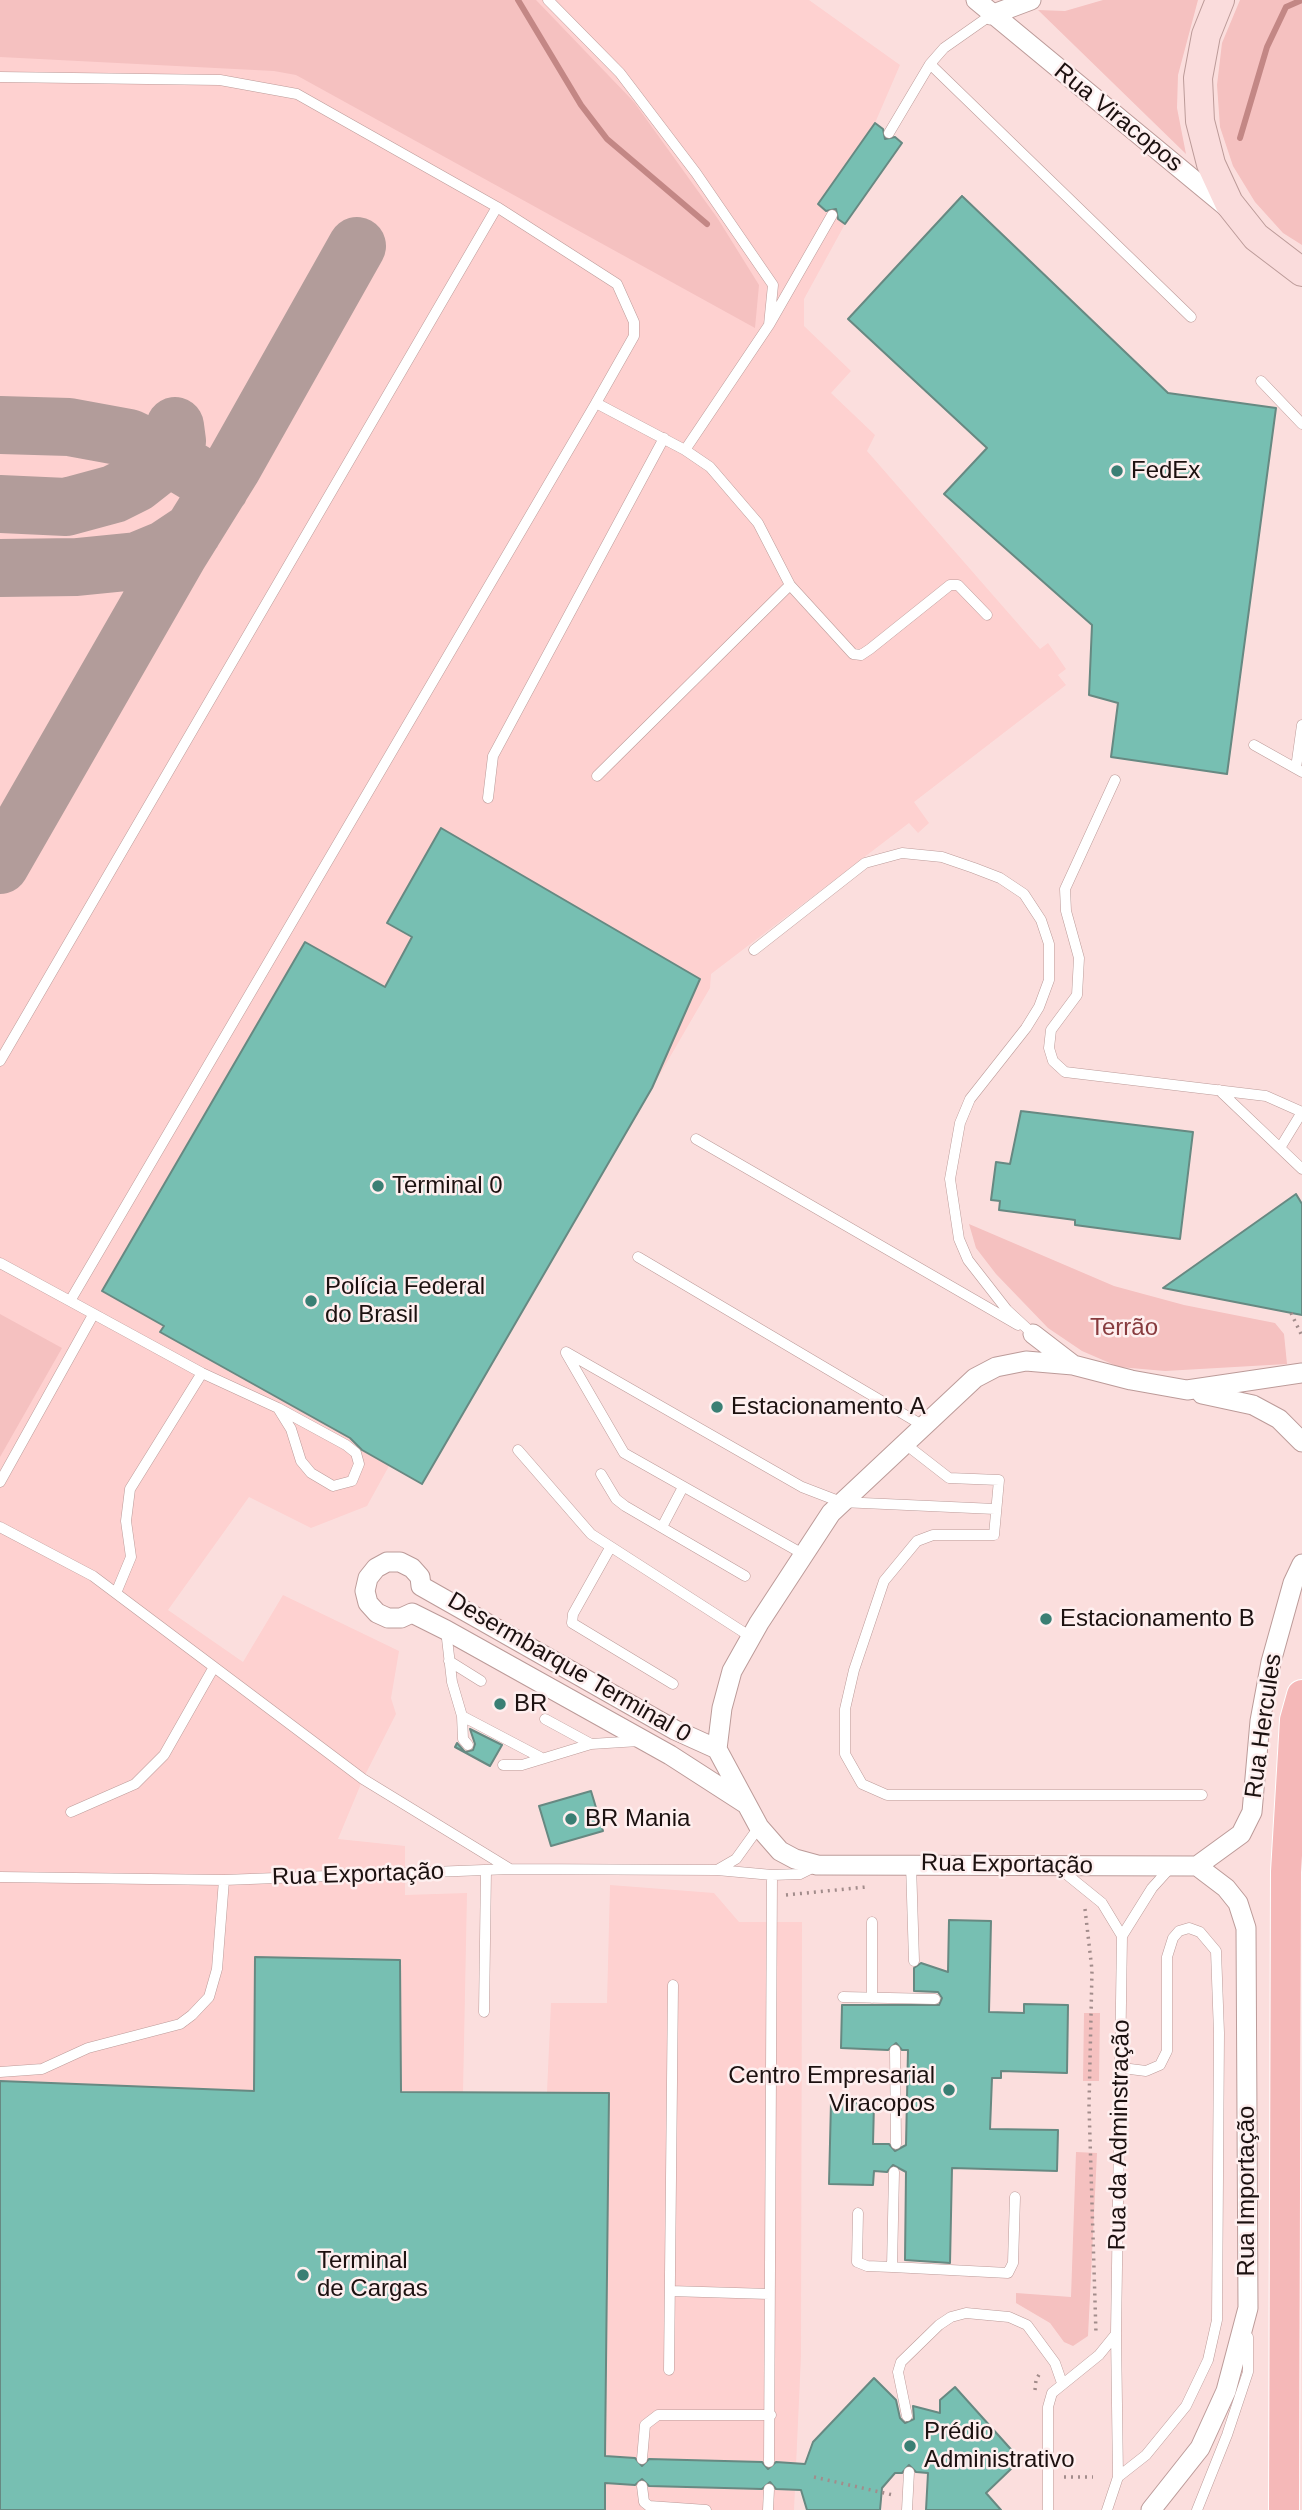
<!DOCTYPE html>
<meta charset="utf-8">
<style>
body{margin:0}
canvas{display:block;background:#fbdedd}
</style>
<canvas width="1302" height="2510"></canvas>
<script>
const ctx = document.querySelector('canvas').getContext('2d');
ctx.lineJoin = 'round';
function paint(path, color) { ctx.fillStyle = color; ctx.fill(path, 'evenodd'); }
const shape = rows => new Path2D(rows.map(r => 'M' + r).join(''));
function stroke(path, color, width, dash) { ctx.strokeStyle = color; ctx.lineWidth = width; ctx.lineCap = dash ? 'butt' : 'round'; ctx.setLineDash(dash || []); ctx.stroke(path); }
function label(font, color, halo, rows, align = 'center') {
  ctx.font = font + ' Helvetica,sans-serif'; ctx.lineWidth = 5; ctx.setLineDash([]); ctx.textBaseline = 'middle'; ctx.strokeStyle = halo; ctx.fillStyle = color; for (const [text, x, y, turn = 0] of rows) {
    ctx.save(); ctx.translate(x, y); ctx.rotate((+turn || 0) * Math.PI / 180); ctx.textAlign = isNaN(turn) ? turn : align; if (halo) ctx.strokeText(text, 0, 0); ctx.fillText(text, 0, 0); ctx.restore();
  }
}
const built = shape([
 [0,0,809,0,900,65,875,123,902,143,845,224,804,299,804,326,851,371,831,393,875,435,867,451,1040,649,1048,643,1066,669,1058,675,1066,685,914,802,929,823,918,833,909,823,711,974,710,988,422,1484,389,1466,367,1506,311,1528,249,1497,168,1610,243,1662,283,1595,399,1651,391,1698,396,1714,363,1779,338,1839,405,1846,405,1895,467,1893,463,2093,547,2092,551,2003,607,2003,610,1885,714,1893,739,1922,802,1922,801,2356,794,2510,0,2510]
]);
const green = shape([
 [0,0,536,0,634,102,718,219,759,285,755,328,296,75,274,71,0,57],
 [1103,0,1198,0,1178,75,1177,108,1186,154,1038,10,1065,11],
 [1240,0,1302,0,1302,245,1283,233,1255,202,1233,166,1220,127,1217,85,1222,43],
 [969,1224,1114,1286,1184,1305,1275,1323,1284,1334,1287,1364,1165,1371,1119,1367,1082,1351,1048,1328,996,1274,976,1248],
 [0,1314,62,1348,0,1457],
 [1084,2013,1100,2013,1099,2081,1083,2081],
 [1076,2152,1097,2153,1088,2336,1073,2346,1064,2342,1050,2323,1016,2303,1016,2293,1071,2297]
]);
const stream = shape([
 [518,0,581,105,607,139,707,224],
 [1240,138,1267,47,1286,7,1302,0]
]);
const taxiway = shape([
 [0,425,69,427,129,438,167,456,220,488],
 [0,504,66,507,114,494,136,483,164,461,177,441,175,426],
 [0,568,77,567,137,561,166,549,193,531],
 [0,865,178,555,232,468,357,246]
]);
const building = shape([
 [875,123,883,129,885,139,895,137,902,143,845,224,838,219,836,209,826,211,818,204,875,123],
 [962,196,1168,393,1276,408,1227,774,1111,757,1118,703,1089,695,1092,625,944,494,987,448,848,319,962,196],
 [441,828,700,979,652,1088,422,1484,362,1450,350,1438,160,1332,164,1326,102,1291,305,942,385,987,412,937,387,923,441,828],
 [1021,1111,1193,1132,1180,1239,1075,1225,1075,1220,999,1210,1000,1201,991,1200,996,1162,1010,1164,1021,1111],
 [1296,1194,1302,1204,1302,1315,1163,1288,1296,1194],
 [470,1729,502,1745,490,1766,455,1747,457,1743,465,1752,473,1750,475,1744,470,1729],
 [591,1791,603,1831,551,1846,539,1806,591,1791],
 [949,1920,991,1921,989,2012,1024,2013,1024,2004,1068,2005,1067,2073,1001,2071,1001,2078,992,2078,990,2129,1058,2130,1057,2171,952,2168,950,2263,905,2260,906,2172,893,2165,887,2172,874,2171,873,2185,829,2184,831,2102,874,2103,873,2144,889,2144,895,2151,906,2145,908,2050,902,2050,896,2043,888,2050,841,2048,842,2005,939,2005,942,1998,938,1992,914,1991,914,1968,921,1963,948,1972,949,1920],
 [255,1957,400,1960,401,2092,609,2093,605,2456,635,2458,642,2466,649,2459,762,2462,768,2469,776,2462,805,2464,813,2442,874,2378,896,2400,900,2418,905,2423,914,2419,913,2406,940,2413,940,2400,955,2387,1017,2456,1009,2464,1011,2469,986,2493,1001,2510,926,2510,928,2473,916,2472,909,2465,902,2473,895,2473,882,2488,880,2510,807,2510,801,2490,776,2489,770,2482,762,2489,649,2486,642,2479,635,2485,605,2483,605,2510,0,2510,0,2081,254,2091,255,1957]
]);
const path = shape([
 [1291,1313,1302,1336],
 [786,1895,866,1887],
 [1085,1909,1092,1970,1089,2106,1096,2334],
 [1035,2390,1036,2380,1041,2371],
 [814,2477,893,2495],
 [1064,2477,1093,2477]
]);
const service = shape([
 [548,0,620,73,696,173,773,285,769,325],
 [930,64,1191,317],
 [0,77,220,80,297,94,497,207,617,284,634,322,634,336,596,403,685,450,710,467,758,523,790,585,853,654,861,655,870,649,950,585,958,585,987,615],
 [889,133,930,64,944,48,991,15],
 [1261,381,1302,424],
 [685,450,769,325,832,215],
 [1254,745,1302,772],
 [1296,768,1302,725],
 [597,776,790,585],
 [1115,780,1065,889,1066,911,1079,958,1077,995,1051,1030,1049,1048,1053,1061,1065,1072,1266,1096,1302,1112],
 [488,798,493,756,664,438],
 [754,950,865,863,902,853,942,857,974,868,1000,878,1024,894,1041,920,1049,944,1049,980,1039,1007,1026,1028,970,1099,960,1123,950,1179,959,1239,968,1260,1007,1310,1033,1334],
 [0,1061,497,207],
 [1219,1090,1302,1169],
 [696,1139,1018,1325],
 [1280,1148,1302,1112],
 [638,1257,922,1425],
 [0,1263,70,1301,596,403],
 [70,1301,202,1373,278,1408],
 [566,1352,802,1487,841,1502,995,1509],
 [566,1353,624,1453,803,1554],
 [278,1408,346,1445,356,1453,359,1464,352,1481,333,1486,311,1473,301,1461,291,1429,278,1408],
 [904,1443,949,1478,999,1480,994,1535,933,1535,917,1541,884,1581,854,1670,845,1709,845,1754,862,1784,887,1795,1202,1795],
 [518,1450,591,1534,751,1637],
 [601,1474,616,1499,625,1506,745,1576],
 [0,1482,93,1315],
 [0,1527,93,1576,363,1779,510,1869],
 [662,1527,683,1487],
 [610,1548,573,1614,572,1623,673,1684],
 [116,1593,131,1557,126,1521,130,1489,202,1373],
 [446,1630,452,1682,462,1716,463,1739,468,1745],
 [449,1661,481,1681],
 [462,1716,540,1757],
 [545,1719,591,1744],
 [503,1765,522,1765,591,1744,639,1741],
 [71,1812,135,1784,164,1755,214,1667],
 [911,1864,914,1961],
 [1060,1869,1102,1903,1122,1936,1116,2333,1118,2477],
 [717,1870,736,1859,759,1827],
 [0,1877,224,1880,510,1869,717,1870,772,1875,800,1874,816,1866],
 [872,1922,872,1998],
 [1122,1936,1152,1888,1171,1867],
 [843,1997,935,1999],
 [484,2012,486,1870],
 [895,2050,896,2144],
 [0,2072,42,2069,88,2048,180,2024,192,2015,209,1997,217,1969,224,1880],
 [894,2172,892,2267,1008,2273,1013,2263,1015,2197],
 [858,2213,857,2262,867,2266,892,2267],
 [670,2291,769,2294],
 [669,2370,673,1985],
 [907,2416,898,2372,901,2362,939,2325,951,2317,966,2313,1009,2317,1027,2325,1055,2363,1062,2383],
 [642,2459,645,2425,658,2415,771,2415],
 [769,2462,772,1875],
 [642,2486,644,2502,649,2506,706,2510],
 [768,2510,769,2489],
 [907,2510,909,2472],
 [1048,2510,1048,2407,1052,2393,1099,2355,1116,2334],
 [1107,2510,1118,2477,1146,2455,1186,2406,1208,2360,1217,2320,1219,2033,1216,1951,1200,1932,1189,1928,1179,1931,1173,1938,1167,1957,1167,2051,1160,2065,1146,2071,1122,2068],
 [1197,2510,1227,2435,1248,2372,1248,2337]
]);
const minor = shape([
 [976,0,1229,209],
 [991,15,1031,0],
 [1033,1334,1072,1364],
 [1202,1394,1253,1405,1279,1419,1302,1442],
 [717,1749,675,1730,421,1586,420,1577,412,1568,400,1562,387,1562,376,1568,368,1578,365,1591,368,1603,377,1613,388,1618,401,1618,412,1613,446,1630,670,1755,746,1804],
 [1197,1866,817,1865,795,1859,780,1851,759,1827,717,1749,722,1708,732,1671,759,1623,831,1513,975,1378,996,1367,1026,1361,1073,1365,1131,1380,1187,1390,1302,1373],
 [1197,1866,1241,1834,1252,1812,1260,1721,1271,1662,1293,1583,1302,1564],
 [1151,2510,1200,2448,1226,2391,1248,2308,1246,1928,1238,1903,1226,1888,1197,1866]
]);
const secondary = shape([
 [1220,0,1206,35,1198,78,1200,121,1211,164,1229,203,1256,237,1302,272]
]);
const primary = shape([
 [1284,2510,1286,1872,1295,1720,1302,1695]
]);
const markers = [
 [1117,471,7,"#3a7f74"],
 [378,1186,7,"#3a7f74"],
 [311,1301,7,"#3a7f74"],
 [717,1407,7,"#3a7f74"],
 [1046,1619,7,"#3a7f74"],
 [500,1704,7,"#3a7f74"],
 [571,1819,7,"#3a7f74"],
 [949,2090,7,"#3a7f74"],
 [303,2275,7,"#3a7f74"],
 [910,2446,7,"#3a7f74"]
];
const streetNames = [
 ["Rua Viracopos",1118,118,39],
 ["Desermbarque Terminal 0",569,1668,30],
 ["Rua Hercules",1264,1726,-82],
 ["Rua Exportação",1007,1865,1],
 ["Rua Exportação",358,1875,-2],
 ["Rua da Adminstração",1120,2135,-89],
 ["Rua Importação",1247,2191,-90]
];
const poiNames = [
 ["FedEx",1131,471],
 ["Terminal 0",392,1186],
 ["Polícia Federal",325,1287],
 ["do Brasil",325,1315],
 ["Estacionamento A",731,1407],
 ["Estacionamento B",1060,1619],
 ["BR",514,1704],
 ["BR Mania",585,1819],
 ["Centro Empresarial",935,2076,"right"],
 ["Viracopos",935,2104,"right"],
 ["Terminal",317,2261],
 ["de Cargas",317,2289],
 ["Prédio",924,2432],
 ["Administrativo",924,2460]
];
const parkNames = [
 ["Terrão",1124,1328]
];
paint(built, '#fed1d0');
paint(green, '#f5c1c0');
stroke(stream, '#c38785', 6);
stroke(taxiway, '#b29c9a', 58);
paint(building, '#77bfb2');
stroke(building, '#678982', 2);
stroke(service, '#bc9b99', 11);
stroke(minor, '#bc9b99', 21);
stroke(secondary, '#bc9b99', 30);
stroke(primary, '#fff', 32);
stroke(path, '#a28c8b', 3.5, [2, 5]);
stroke(service, '#fff', 10);
stroke(minor, '#fff', 19);
stroke(secondary, '#fadcdc', 28);
stroke(primary, '#f5b8b8', 30);
for (const [x, y, r, color] of markers) { const dot = new Path2D(); dot.arc(x, y, r, 0, 2 * Math.PI); ctx.fillStyle = color; ctx.fill(dot); stroke(dot, '#feefef', 2.5); }
label('24px', '#1c1110', '#feefef', streetNames);
label('24px', '#1c1110', '#feefef', poiNames, 'left');
label('24px', '#883b3e', '#feefef', parkNames);
</script>
